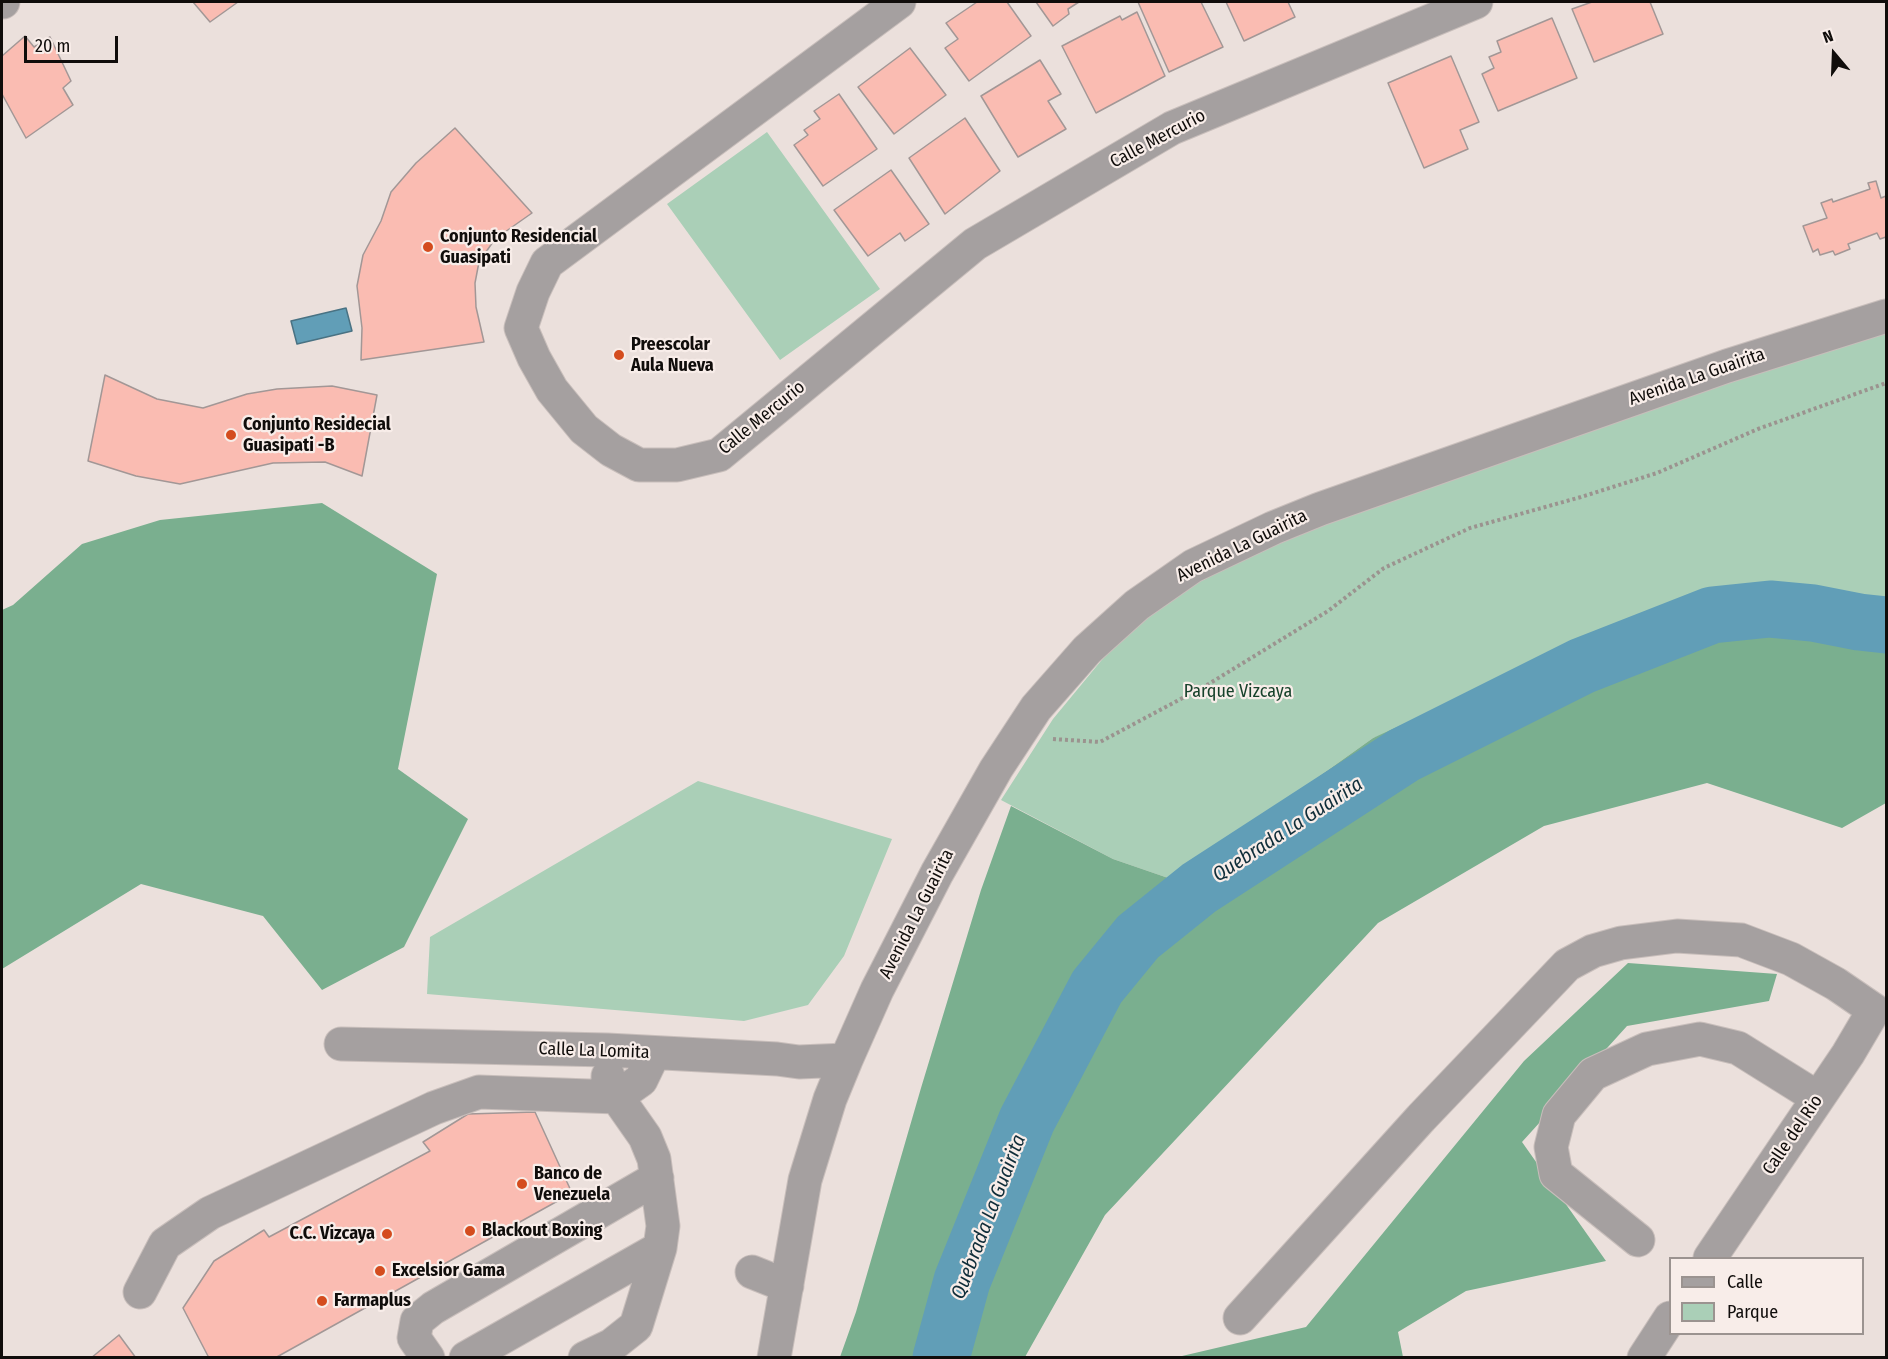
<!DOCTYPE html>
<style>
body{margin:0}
#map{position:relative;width:1888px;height:1359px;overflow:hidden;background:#ebe0dc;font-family:"Fira Sans Condensed",sans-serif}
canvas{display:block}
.frame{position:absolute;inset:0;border:3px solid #100d0b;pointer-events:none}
.legend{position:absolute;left:1669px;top:1257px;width:195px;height:78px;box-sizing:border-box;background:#f8ede9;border:2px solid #9b9390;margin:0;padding:8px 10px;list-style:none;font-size:18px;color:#100d0b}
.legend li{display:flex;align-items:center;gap:12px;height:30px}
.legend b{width:30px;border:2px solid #9b9390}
.north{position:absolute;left:1804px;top:24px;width:60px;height:60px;-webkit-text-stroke:4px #f8ede9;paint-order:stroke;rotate:341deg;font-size:16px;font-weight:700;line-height:24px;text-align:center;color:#100d0b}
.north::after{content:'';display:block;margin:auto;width:21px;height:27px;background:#100d0b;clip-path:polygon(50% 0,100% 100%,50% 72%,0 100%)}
.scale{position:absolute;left:24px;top:36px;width:94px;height:27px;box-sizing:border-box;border:3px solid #100d0b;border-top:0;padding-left:8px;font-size:18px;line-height:21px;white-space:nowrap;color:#100d0b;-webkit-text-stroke:4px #f8ede9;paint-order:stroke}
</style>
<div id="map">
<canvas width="1888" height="1359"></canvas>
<div class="frame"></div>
<ul class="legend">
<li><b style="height:8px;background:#a5a0a0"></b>Calle</li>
<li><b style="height:16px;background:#aacfb7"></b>Parque</li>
</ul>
<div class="north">N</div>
<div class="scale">20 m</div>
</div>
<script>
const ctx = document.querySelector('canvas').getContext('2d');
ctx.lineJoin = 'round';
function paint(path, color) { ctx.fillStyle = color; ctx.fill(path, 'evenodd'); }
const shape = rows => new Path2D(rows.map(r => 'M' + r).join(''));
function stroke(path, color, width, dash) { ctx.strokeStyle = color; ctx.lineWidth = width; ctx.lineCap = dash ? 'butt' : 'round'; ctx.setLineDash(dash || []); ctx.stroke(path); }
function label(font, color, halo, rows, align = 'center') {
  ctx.font = font + ' "Fira Sans Condensed",sans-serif'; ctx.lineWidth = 4.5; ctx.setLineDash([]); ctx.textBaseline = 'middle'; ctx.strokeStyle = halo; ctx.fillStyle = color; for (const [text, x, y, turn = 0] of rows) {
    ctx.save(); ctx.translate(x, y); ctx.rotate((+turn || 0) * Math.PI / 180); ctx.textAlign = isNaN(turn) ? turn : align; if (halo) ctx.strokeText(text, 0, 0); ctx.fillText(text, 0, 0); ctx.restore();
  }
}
const green = shape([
 [767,132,880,289,780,360,667,204],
 [1886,329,1886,608,1782,600,1373,738,1174,880,1113,859,1001,800,1053,719,1105,656,1149,614,1187,588,1231,566,1274,542,1539,445],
 [698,781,892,839,844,956,808,1005,744,1021,427,994,430,937]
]);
const forest = shape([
 [322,503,437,574,398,769,468,819,404,947,322,990,263,916,141,884,2,969,2,610,13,605,82,544,160,520],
 [1782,600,1886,608,1886,803,1842,828,1707,783,1544,826,1378,923,1105,1215,1025,1357,840,1357,856,1312,921,1088,981,890,1011,806,1113,859,1174,880,1373,738,1625,623],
 [1628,963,1777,974,1769,1001,1627,1026,1522,1142,1606,1261,1466,1291,1398,1332,1403,1357,1181,1358,1182,1356,1306,1327,1524,1061]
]);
const water = shape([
 [346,308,352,331,297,344,291,321,346,308]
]);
const river = shape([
 [941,1358,962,1281,1027,1120,1097,987,1138,937,1199,888,1404,755,1582,666,1712,615,1770,609,1813,613,1859,622,1886,625]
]);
const building = shape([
 [193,2,238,2,210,22,193,2],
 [977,2,1007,2,1031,36,969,81,945,48,958,39,946,23,977,2],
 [1036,2,1079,2,1068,9,1069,14,1053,26,1036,2],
 [1138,2,1201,2,1223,47,1169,72,1138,2],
 [1226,2,1288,2,1295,17,1244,41,1226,2],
 [1592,2,1650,2,1663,34,1594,62,1572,9,1592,2],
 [1137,12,1165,76,1096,113,1062,46,1120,16,1122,20,1137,12],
 [1552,18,1577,78,1498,111,1482,74,1494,68,1489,57,1501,52,1497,41,1552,18],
 [25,36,34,47,50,37,71,81,63,88,73,105,26,138,2,94,2,56,25,36],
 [910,48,946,95,894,134,858,87,910,48],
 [1451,56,1479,122,1460,130,1468,149,1424,168,1388,83,1451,56],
 [1040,60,1061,94,1048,101,1066,129,1018,157,981,96,1040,60],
 [839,94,877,149,823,186,794,145,808,135,804,130,820,119,814,111,839,94],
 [965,118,1000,171,945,214,909,158,965,118],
 [455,128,532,213,495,239,479,262,475,283,476,307,484,342,361,360,362,328,357,286,363,255,381,221,391,192,416,163,455,128],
 [891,170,929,224,905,241,900,233,868,256,834,210,891,170],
 [1876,181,1881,198,1886,196,1886,237,1880,239,1877,233,1848,244,1850,249,1835,255,1833,251,1820,255,1818,249,1813,252,1803,226,1827,218,1821,203,1832,199,1833,202,1870,189,1868,183,1876,181],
 [105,375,157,399,203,408,247,394,277,389,332,386,377,395,362,476,325,462,273,463,180,484,136,476,88,461,105,375],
 [535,1112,572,1193,275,1358,209,1358,183,1308,214,1261,264,1230,269,1237,430,1151,423,1142,468,1114,535,1112],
 [119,1335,136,1358,91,1358,119,1335]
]);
const path = shape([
 [1053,739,1100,742,1207,685,1328,611,1384,568,1470,528,1581,497,1657,473,1758,429,1886,383]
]);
const minor = shape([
 [2,2,3,2],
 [899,2,547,263,533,292,521,328,534,358,552,390,584,429,611,450,639,465,677,465,719,455,975,244,1172,128,1476,2],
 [341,1044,607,1050,777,1059,799,1062,846,1060],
 [1638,1240,1556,1174,1551,1147,1559,1115,1593,1074,1647,1049,1700,1039,1738,1048,1818,1098],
 [1710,1258,1848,1054,1874,1010],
 [752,1272,787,1286],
 [140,1292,165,1244,210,1213,434,1108,479,1092,617,1097,641,1080,654,1053],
 [1240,1318,1421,1118,1567,965,1593,951,1621,943,1677,936,1741,940,1791,959,1836,984,1874,1010],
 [428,1358,414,1338,417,1321,433,1308,657,1178],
 [466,1358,660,1248,663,1226,654,1159,645,1137,617,1097,608,1081,608,1076],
 [585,1358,612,1345,636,1326,660,1248],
 [774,1358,805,1180,830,1099,846,1060,877,990,937,873,996,769,1036,708,1087,650,1137,605,1193,566,1273,528,1320,509,1727,366,1886,316],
 [1644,1358,1670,1318]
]);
const markers = [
 [428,247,6,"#d44c1e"],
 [619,355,6,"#d44c1e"],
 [231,435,6,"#d44c1e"],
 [522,1184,6,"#d44c1e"],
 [470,1231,6,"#d44c1e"],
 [387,1234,6,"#d44c1e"],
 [380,1271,6,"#d44c1e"],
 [322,1301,6,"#d44c1e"]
];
const streetNames = [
 ["Calle Mercurio",1158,139,-28],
 ["Avenida La Guairita",1697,377,-19],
 ["Calle Mercurio",762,418,-39],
 ["Avenida La Guairita",1242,546,-26],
 ["Avenida La Guairita",917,914,-63],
 ["Calle La Lomita",594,1051,2],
 ["Calle del Rio",1793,1135,-56]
];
const poiNames = [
 ["Conjunto Residencial",440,237],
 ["Guasipati",440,258],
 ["Preescolar",631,345],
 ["Aula Nueva",631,366],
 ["Conjunto Residecial",243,425],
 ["Guasipati -B",243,446],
 ["Banco de",534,1174],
 ["Venezuela",534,1195],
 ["Blackout Boxing",482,1231],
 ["C.C. Vizcaya",375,1234,"right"],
 ["Excelsior Gama",392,1271],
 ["Farmaplus",334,1301]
];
const parkNames = [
 ["Parque Vizcaya",1238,692]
];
const waterNames = [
 ["Quebrada La Guairita",1288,830,-33],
 ["Quebrada La Guairita",989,1217,-69]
];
paint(green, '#aacfb7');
paint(forest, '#7aaf8f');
paint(water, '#619eb7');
stroke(water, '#497283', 1.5);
stroke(river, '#619eb7', 57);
paint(building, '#fabcb2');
stroke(building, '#a29796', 1.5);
stroke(minor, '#c8bebb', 35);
stroke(path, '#9b938f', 4, [3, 3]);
stroke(minor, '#a5a0a0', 33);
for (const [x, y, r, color] of markers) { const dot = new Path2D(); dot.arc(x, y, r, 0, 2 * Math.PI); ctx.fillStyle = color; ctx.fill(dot); stroke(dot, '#f8ede9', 2); }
label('18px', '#100d0b', '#f8ede9', streetNames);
label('bold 18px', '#100d0b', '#f8ede9', poiNames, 'left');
label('18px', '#17422b', '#f8ede9', parkNames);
label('italic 20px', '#0f2d39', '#f8ede9', waterNames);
</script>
